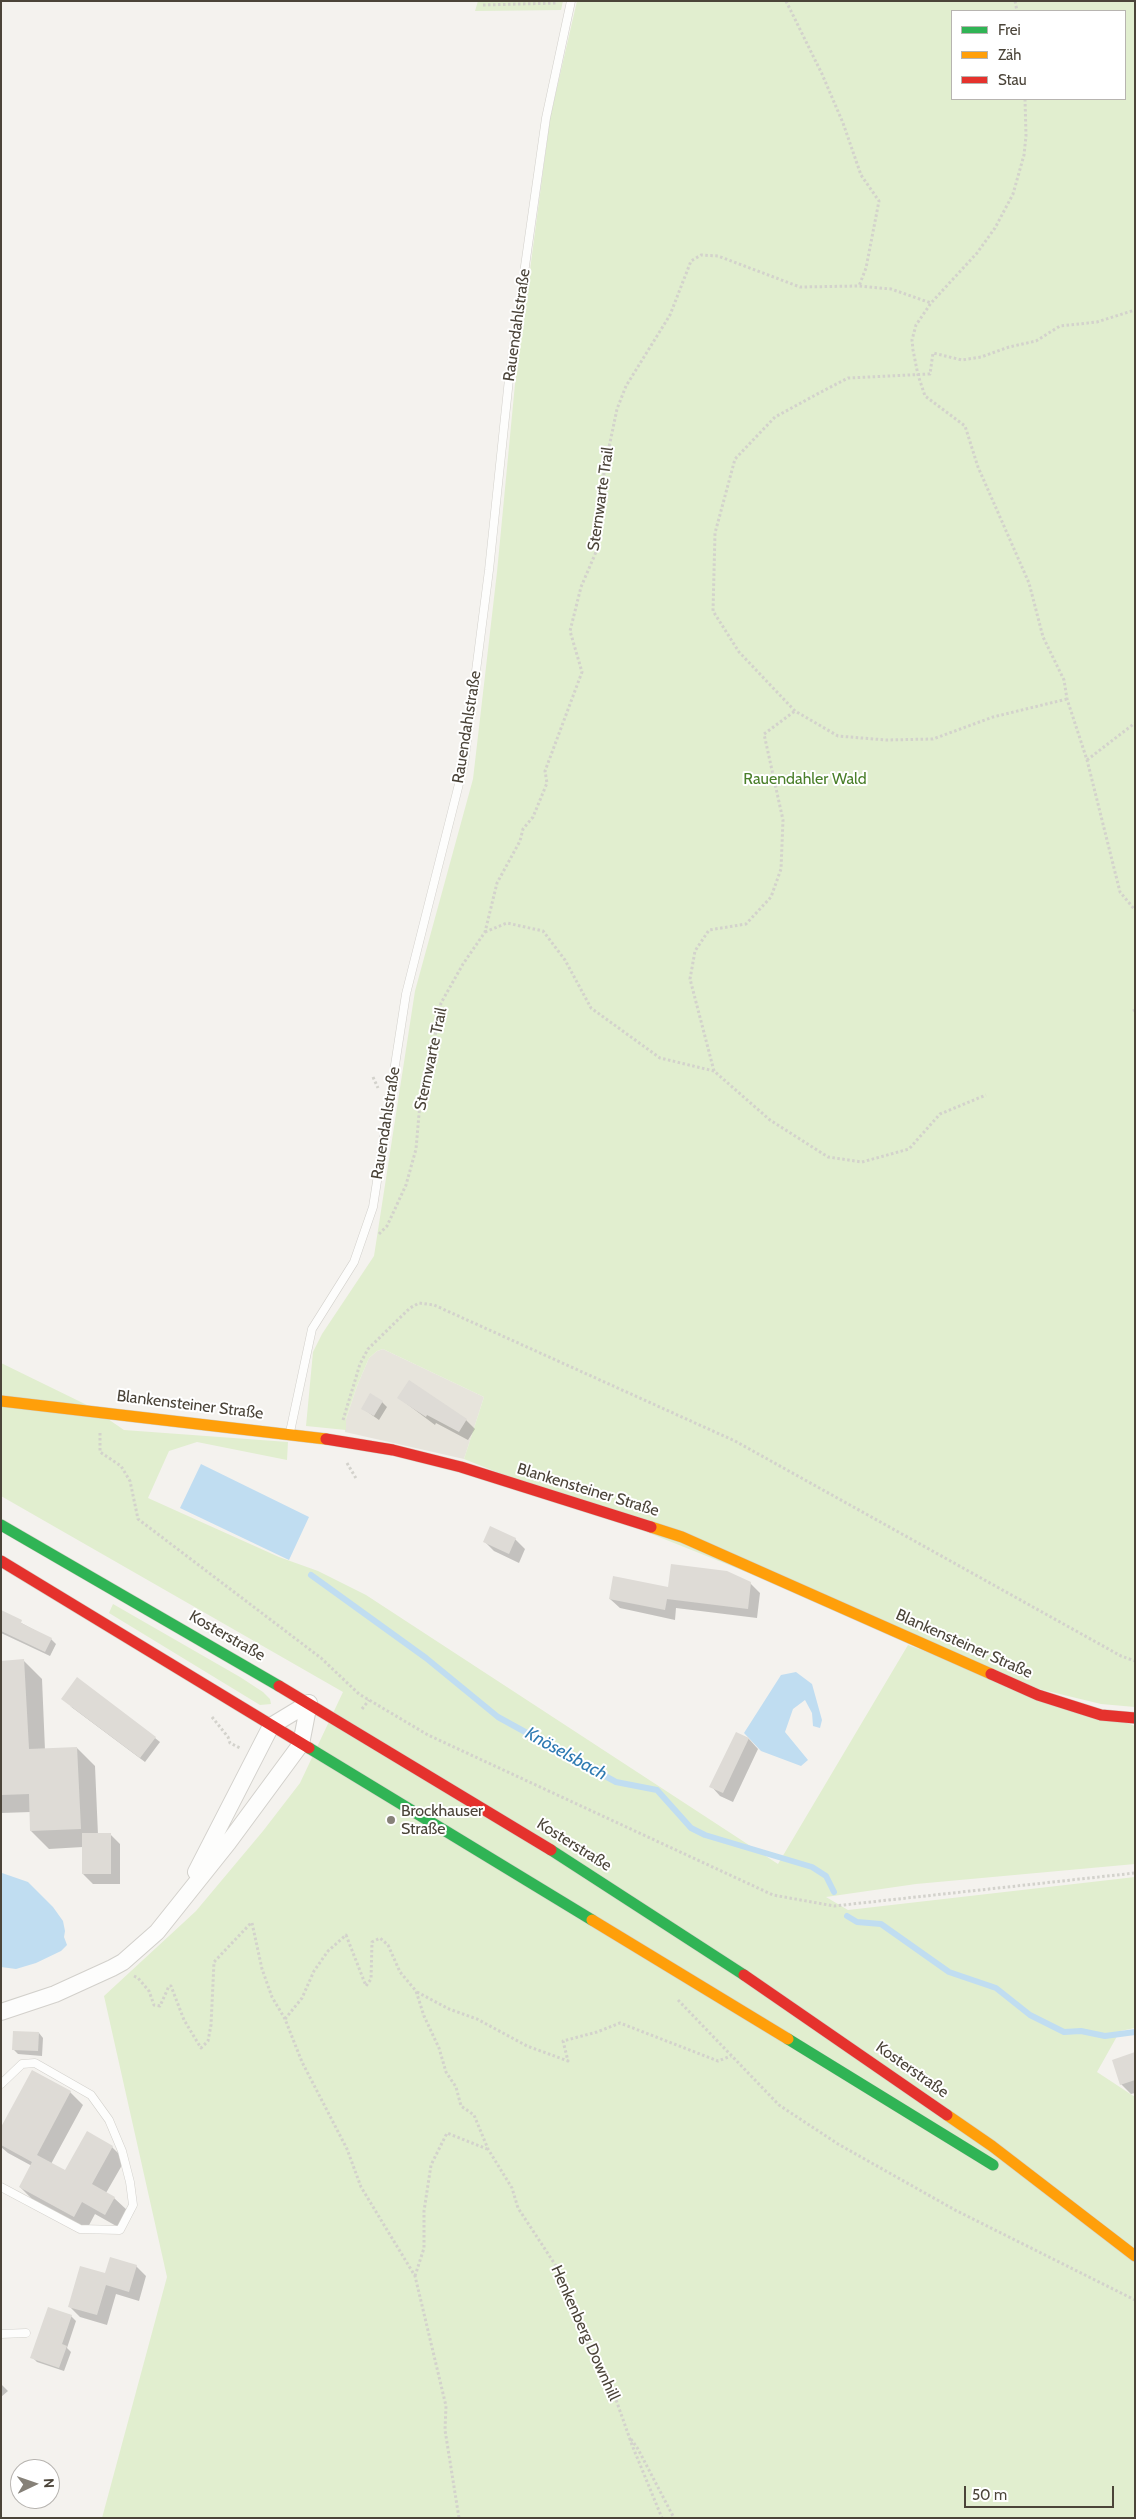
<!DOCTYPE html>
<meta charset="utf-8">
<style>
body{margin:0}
#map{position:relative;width:1136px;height:2519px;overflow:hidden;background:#f4f2ee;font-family:Cabin,sans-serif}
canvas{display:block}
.frame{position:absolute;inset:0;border:2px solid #4b4439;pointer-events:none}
.legend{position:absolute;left:951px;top:10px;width:175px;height:90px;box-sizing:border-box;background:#fff;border:1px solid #b7b4b0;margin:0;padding:6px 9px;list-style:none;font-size:15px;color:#4b4439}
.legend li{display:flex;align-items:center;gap:10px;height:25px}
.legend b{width:25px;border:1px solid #b7b4b0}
.north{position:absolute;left:10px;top:2459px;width:50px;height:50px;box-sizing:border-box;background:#fff;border:1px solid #b7b4b0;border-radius:50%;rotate:87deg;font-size:14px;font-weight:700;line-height:20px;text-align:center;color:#4b4439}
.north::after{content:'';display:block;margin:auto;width:18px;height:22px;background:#868178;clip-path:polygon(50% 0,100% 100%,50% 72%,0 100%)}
.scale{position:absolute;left:964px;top:2486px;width:150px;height:22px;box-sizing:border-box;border:2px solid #4b4439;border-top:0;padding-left:6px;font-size:15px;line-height:18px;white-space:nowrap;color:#4b4439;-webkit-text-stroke:4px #fff;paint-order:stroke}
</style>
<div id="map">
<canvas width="1136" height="2519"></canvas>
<div class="frame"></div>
<ul class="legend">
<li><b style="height:6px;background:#30b455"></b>Frei</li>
<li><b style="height:6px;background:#ff9f0a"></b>Zäh</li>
<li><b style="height:6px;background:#e5322d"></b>Stau</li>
</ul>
<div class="north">N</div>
<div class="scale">50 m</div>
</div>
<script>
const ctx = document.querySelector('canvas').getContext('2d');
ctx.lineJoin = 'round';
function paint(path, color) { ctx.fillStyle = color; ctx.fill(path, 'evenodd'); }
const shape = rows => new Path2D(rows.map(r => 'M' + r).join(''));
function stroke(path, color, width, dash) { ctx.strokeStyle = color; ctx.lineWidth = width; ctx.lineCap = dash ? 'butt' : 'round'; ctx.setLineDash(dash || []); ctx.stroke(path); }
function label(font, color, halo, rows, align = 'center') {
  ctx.font = font + ' Cabin,sans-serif'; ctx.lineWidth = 4; ctx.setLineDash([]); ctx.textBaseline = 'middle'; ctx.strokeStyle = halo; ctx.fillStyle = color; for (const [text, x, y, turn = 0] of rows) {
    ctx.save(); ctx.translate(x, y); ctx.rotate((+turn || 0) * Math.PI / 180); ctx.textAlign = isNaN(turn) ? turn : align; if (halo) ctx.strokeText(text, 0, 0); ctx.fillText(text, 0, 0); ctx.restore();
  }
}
const residential = shape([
 [383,1349,484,1397,464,1459,345,1432,346,1419,357,1386,369,1358,377,1351]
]);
const green = shape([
 [478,1,563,1,561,10,475,11],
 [577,1,1135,1,1135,1707,1101,1704,1039,1689,464,1459,484,1397,383,1349,377,1351,369,1358,357,1386,346,1419,346,1430,306,1426,313,1352,322,1334,374,1256,415,991,473,779,497,572,515,384,550,118],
 [952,11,1125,11,1125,99,952,99],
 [1,1363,89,1406,124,1430,288,1442,287,1460,197,1442,169,1451,148,1498,279,1557,318,1571,366,1595,778,1864,908,1645,1135,1726,1135,1864,916,1884,826,1897,848,1910,1135,1877,1135,2028,1120,2031,1097,2072,1135,2097,1135,2518,102,2518,167,2277,104,1996,196,1911,263,1831,300,1783,343,1692,1,1496],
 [113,1604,240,1677,263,1692,270,1699,271,1704,260,1705,109,1613]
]);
const water = shape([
 [201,1464,309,1517,289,1560,180,1508],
 [796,1672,812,1684,822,1720,820,1728,813,1726,812,1713,805,1700,793,1709,785,1732,808,1760,801,1766,761,1751,744,1733,781,1675],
 [2,1873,28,1882,53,1907,63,1921,65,1931,64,1937,67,1945,61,1951,36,1963,16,1969,1,1967]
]);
const shadow = shape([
 [399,1398,466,1420,475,1429,468,1440,436,1423,435,1425],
 [382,1402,387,1407,379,1420,362,1408],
 [515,1539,525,1549,519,1563,494,1551,484,1541],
 [750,1583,760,1593,757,1618,676,1608,675,1620,620,1608,610,1599,669,1589],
 [1,1612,51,1639,56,1644,50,1656,1,1633],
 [24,1661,42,1679,45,1750,77,1748,95,1766,98,1835,110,1834,120,1844,120,1884,93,1884,83,1874,83,1847,49,1849,31,1831,31,1812,1,1813,1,1662],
 [70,1706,155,1738,160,1742,145,1762],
 [737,1734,749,1739,758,1749,733,1802,720,1796,711,1786],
 [39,2033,43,2038,42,2056,18,2054,14,2050],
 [1135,2053,1135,2093,1131,2094,1121,2084],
 [70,2092,83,2105,51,2164,66,2171,112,2147,125,2160,106,2193,114,2198,127,2210,118,2227,95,2214,87,2229,33,2200,20,2187,32,2166,8,2153,1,2147,1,2129],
 [136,2266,146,2276,139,2301,116,2294,107,2325,80,2317,70,2307,106,2275],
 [71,2316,76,2321,67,2348,71,2352,64,2371,37,2362,32,2357],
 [1,2384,8,2391,1,2397]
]);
const stream = shape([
 [311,1575,426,1658,498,1717,616,1782,657,1790,691,1828,705,1835,812,1867,826,1876,834,1892],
 [847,1916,857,1922,881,1924,949,1972,996,1988,1030,2015,1064,2032,1081,2031,1105,2036,1135,2032]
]);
const building = shape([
 [409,1380,467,1419,459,1432,427,1415,426,1417,397,1398],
 [370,1393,383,1401,374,1416,361,1409],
 [490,1526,516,1538,509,1554,483,1542],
 [671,1564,727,1571,751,1582,748,1609,667,1599,665,1610,609,1599,613,1576,668,1587],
 [1,1610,22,1620,21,1623,52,1638,45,1652,1,1631],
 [24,1659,29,1749,77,1747,81,1829,30,1831,29,1794,1,1795,1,1661],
 [77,1677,156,1737,140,1758,61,1699],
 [736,1732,749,1738,723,1793,709,1787],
 [82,1833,111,1833,111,1874,82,1874],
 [13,2031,39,2032,38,2051,12,2050],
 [1135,2052,1135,2080,1120,2085,1112,2060],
 [32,2070,71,2091,37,2155,65,2170,87,2131,113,2146,92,2184,115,2197,105,2215,82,2202,74,2217,19,2187,32,2162,1,2145,1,2127],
 [110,2257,137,2265,129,2292,106,2285,97,2315,68,2307,80,2266,105,2273],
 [48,2307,72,2315,62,2344,67,2346,59,2368,30,2358]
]);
const path = shape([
 [786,1,822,74,843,123,861,175,879,201,866,268,859,286],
 [1015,1,1017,11],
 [483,5,557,3],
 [1025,99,1026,136,1024,155,1013,194,995,228,977,253,931,303,916,325,912,340,913,350,918,375,925,396,965,426,978,467,1029,583,1043,637,1064,680,1067,699,1087,760,1120,892,1135,910],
 [1067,699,993,717,933,739,886,740,838,736,795,711,739,652,713,611,715,533,735,459,775,417,821,392,848,378,930,374,933,353,962,360,981,357,1009,347,1036,341,1060,326,1097,322,1135,310],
 [1087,760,1135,723],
 [485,932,507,923,543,931,565,960,591,1008,660,1058,714,1071,770,1120,828,1157,862,1162,909,1149,940,1114,986,1095],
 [1133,1011,1135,1010],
 [714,1071,690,979,695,951,709,930,746,924,771,897,781,869,783,820,764,734,795,711],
 [373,1077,378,1088],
 [379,1234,387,1226,406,1185,416,1149,420,1103,429,1069,441,1003,463,964,485,932,497,883,520,841,523,829,533,817,547,783,545,771,582,672,570,631,581,587,596,552,603,505,604,471,617,409,626,386,670,315,691,261,701,255,718,256,800,287,859,286,891,289,931,303],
 [343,1420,360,1364,368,1349,410,1308,419,1303,434,1305,735,1441,1121,1656,1135,1661],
 [100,1433,100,1452,121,1466,130,1481,138,1519,321,1658,359,1694,428,1735,773,1895,834,1906,1135,1873],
 [347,1463,357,1480],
 [362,1709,369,1700],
 [212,1717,228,1737,230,1743,240,1748],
 [252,1923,262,1969,272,1997,285,2019,302,2062,347,2149,361,2187,415,2276,446,2406,445,2430,459,2518],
 [134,1976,138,1978,149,1991,154,2005,160,2006,169,1986,171,1986,184,2020,201,2048,208,2041,211,2025,214,1962,251,1923],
 [417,1992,449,2009,477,2019,527,2046,568,2061,563,2041,597,2032,620,2023,718,2061,731,2056],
 [678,2000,779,2105,838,2144,955,2210,1135,2300],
 [285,2019,302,1998,314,1971,328,1951,346,1935,366,1986,371,1979,372,1942,380,1938,388,1945,400,1972,416,1991,424,2016,439,2048,446,2072,456,2087,461,2106,474,2115,488,2149,512,2188,518,2208,560,2272,586,2342,608,2377,632,2445,662,2518],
 [415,2276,424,2248,424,2211,431,2165,447,2133,487,2149],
 [631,2439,638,2449,674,2518]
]);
const lane = shape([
 [290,1432,312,1329,354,1262,373,1207,406,994,464,764,489,570,509,379,546,118,571,1],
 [1,2084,22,2064,35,2063,91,2095,109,2120,122,2151,130,2182,133,2205,120,2230,80,2229,1,2187],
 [1,2334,26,2333]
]);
const street = shape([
 [196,1872,271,1726,309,1703],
 [1,2012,55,1994,112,1968,123,1962,157,1932,228,1843,301,1744,309,1703]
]);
const fast = shape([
 [1,1525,279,1686],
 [309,1748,592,1920],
 [551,1850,744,1975],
 [788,2039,993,2165]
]);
const slow = shape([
 [1,1401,326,1439],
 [651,1527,682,1537,991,1674],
 [592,1920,788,2039],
 [947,2115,992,2146,1135,2256]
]);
const jam = shape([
 [326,1439,393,1450,461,1467,651,1527],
 [1,1561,309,1748],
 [991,1674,1038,1695,1101,1715,1135,1718],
 [279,1686,551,1850],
 [744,1975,947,2115]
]);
const markers = [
 [391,1820,5,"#868178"]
];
const streetNames = [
 ["Rauendahlstraße",517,325,-82],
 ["Sternwarte Trail",601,499,-82],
 ["Rauendahlstraße",467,727,-81],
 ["Sternwarte Trail",431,1059,-78],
 ["Rauendahlstraße",386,1123,-81],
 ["Blankensteiner Straße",190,1405,7],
 ["Blankensteiner Straße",588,1490,17],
 ["Kosterstraße",227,1636,30],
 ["Blankensteiner Straße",964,1644,24],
 ["Kosterstraße",574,1845,32],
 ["Kosterstraße",912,2070,35],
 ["Henkenberg Downhill",585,2333,66]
];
const parkNames = [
 ["Rauendahler Wald",805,779]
];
const poiNames = [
 ["Brockhauser",401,1811],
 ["Straße",401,1829]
];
const waterNames = [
 ["Knöselsbach",566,1754,29]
];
paint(residential, '#e7e4dc');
paint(green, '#e1eecf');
paint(water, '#c0ddf1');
paint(shadow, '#0003');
stroke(stream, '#c0ddf1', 6);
paint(building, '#dedbd6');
stroke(lane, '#d2d0cb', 9);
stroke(street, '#d2d0cb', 18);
stroke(fast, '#d3cfc5', 12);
stroke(slow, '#d3cfc5', 12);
stroke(jam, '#d3cfc5', 12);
stroke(path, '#d3d2cc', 3, [2.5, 2.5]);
stroke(lane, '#fdfdfc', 8);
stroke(street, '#fdfdfc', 16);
stroke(fast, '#30b455', 11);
stroke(slow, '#ff9f0a', 11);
stroke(jam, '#e5322d', 11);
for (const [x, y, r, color] of markers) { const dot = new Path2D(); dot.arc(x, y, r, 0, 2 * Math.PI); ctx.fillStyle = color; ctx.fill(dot); stroke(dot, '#fff', 2); }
label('16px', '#4b4439', '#fff', streetNames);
label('16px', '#4a7f2a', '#fff', parkNames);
label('16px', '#4b4439', '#fff', poiNames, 'left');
label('italic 18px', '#2e7ab2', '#fff', waterNames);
</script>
